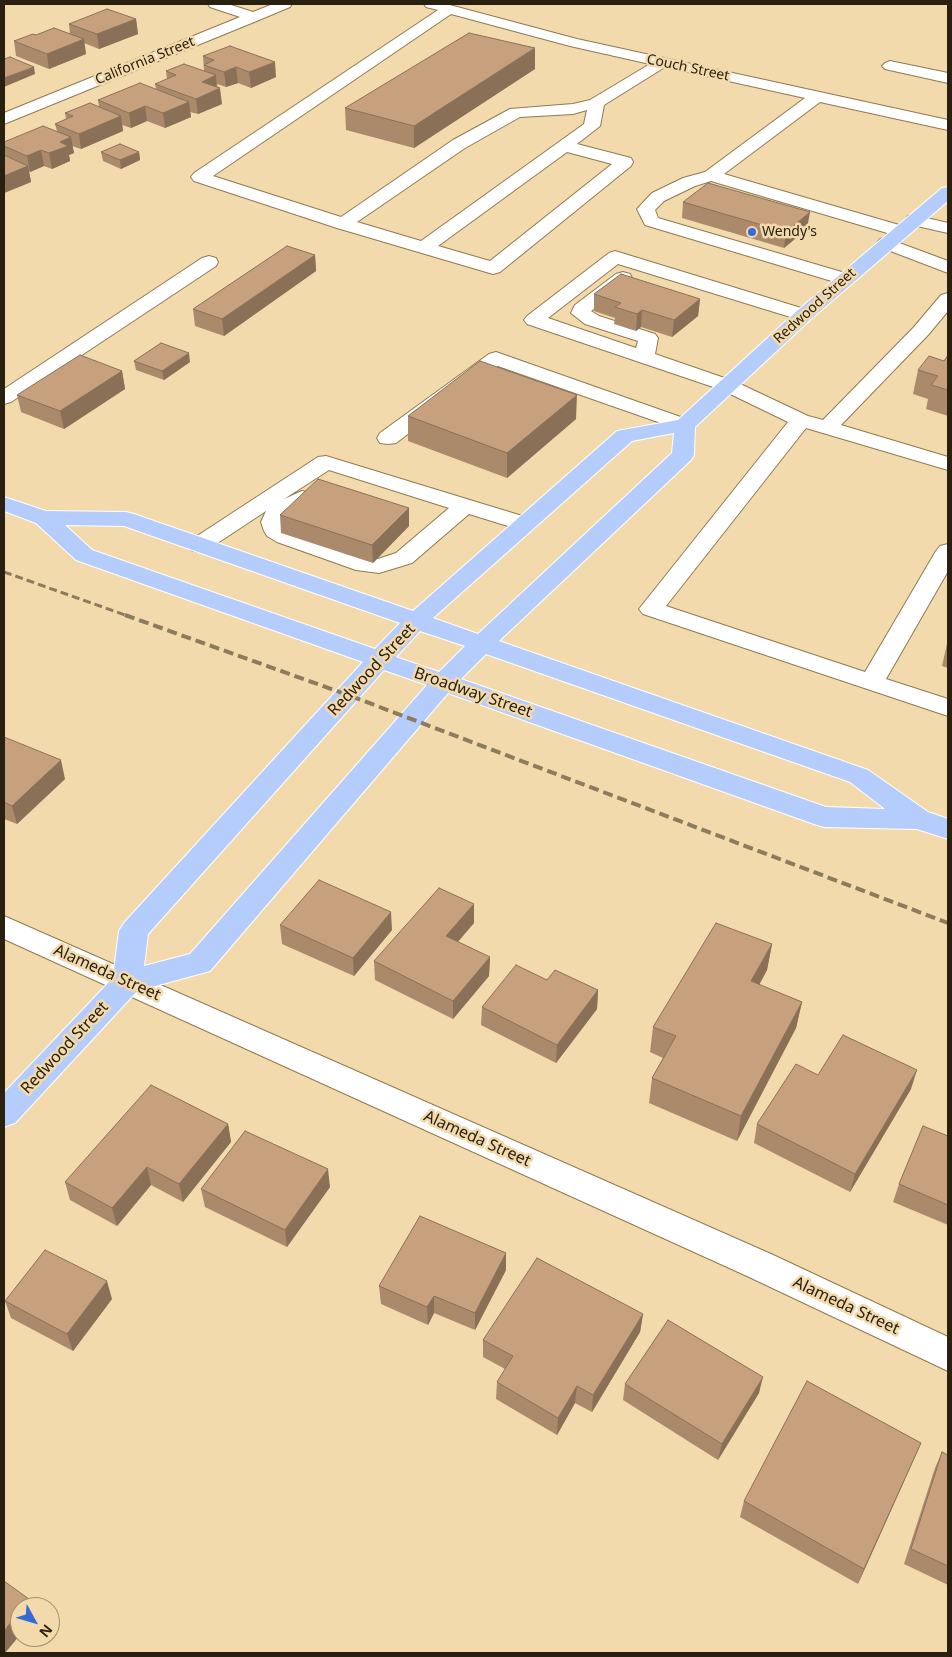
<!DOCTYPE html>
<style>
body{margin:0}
#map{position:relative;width:952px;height:1657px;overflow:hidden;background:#f3daad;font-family:"Noto Sans",sans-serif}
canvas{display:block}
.frame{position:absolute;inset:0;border:5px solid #29200f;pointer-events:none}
.north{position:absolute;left:10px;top:1597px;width:50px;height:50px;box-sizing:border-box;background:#f3daad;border:1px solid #a2906e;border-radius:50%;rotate:129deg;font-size:14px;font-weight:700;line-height:20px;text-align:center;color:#29200f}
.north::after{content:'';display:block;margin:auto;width:18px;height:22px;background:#366ad9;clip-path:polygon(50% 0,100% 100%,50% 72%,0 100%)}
</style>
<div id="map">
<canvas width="952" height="1657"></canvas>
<div class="frame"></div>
<div class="north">N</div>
</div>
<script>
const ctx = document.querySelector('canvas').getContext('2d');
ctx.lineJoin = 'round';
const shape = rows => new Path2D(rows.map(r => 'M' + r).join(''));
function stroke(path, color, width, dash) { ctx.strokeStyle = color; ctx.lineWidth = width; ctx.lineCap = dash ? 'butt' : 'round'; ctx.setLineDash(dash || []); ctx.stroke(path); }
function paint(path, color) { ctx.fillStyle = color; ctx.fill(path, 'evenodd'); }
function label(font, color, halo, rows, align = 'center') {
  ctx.font = font + ' "Noto Sans",sans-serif'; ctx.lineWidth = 5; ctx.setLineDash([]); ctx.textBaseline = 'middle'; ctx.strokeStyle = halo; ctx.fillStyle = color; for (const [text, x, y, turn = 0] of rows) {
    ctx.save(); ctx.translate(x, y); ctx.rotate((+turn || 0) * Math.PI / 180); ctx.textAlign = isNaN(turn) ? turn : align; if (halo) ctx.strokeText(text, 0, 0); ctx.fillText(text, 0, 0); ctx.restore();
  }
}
const minor = shape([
 [208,4,228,4,253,12,273,4,292,4,290,7,259,20,4,124,4,113,240,17,210,7,208,4],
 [424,4,446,4,577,39,948,120,948,130,820,102,724,174,906,227,909,231,906,235,900,236,894,235,711,181,695,186,664,201,655,210,658,218,852,275,854,279,852,283,845,285,645,225,637,209,652,193,683,178,705,172,805,98,665,67,604,105,600,126,577,144,631,158,633,162,631,166,500,272,493,274,337,228,194,181,191,177,194,173,438,10,426,7,424,4],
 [451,14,570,46,650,64,590,100,573,104,510,109,453,140,341,217,213,176,451,14],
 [587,110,584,124,421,241,357,222,465,148,520,117,573,114,587,110],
 [567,152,612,164,490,261,438,246,567,152],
 [890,61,948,73,948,83,885,69,882,66,885,63,890,61],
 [914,215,948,223,948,233,908,224,905,220,908,216,914,215],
 [886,238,948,261,948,273,880,247,877,243,880,239,886,238],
 [615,251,811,311,814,315,811,319,804,321,797,319,618,264,548,318,636,348,638,341,585,324,571,313,575,305,616,274,623,272,630,274,632,278,630,282,591,311,599,316,655,334,658,338,655,354,736,382,808,416,823,420,914,327,941,295,948,293,948,311,928,335,841,425,948,457,948,470,806,428,666,606,865,672,936,551,940,546,948,544,948,571,886,679,948,699,948,716,643,614,639,609,643,604,788,422,722,390,527,324,524,320,527,316,609,253,615,251],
 [209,256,216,258,218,262,216,266,11,402,4,404,4,389,202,258,209,256],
 [496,352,692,421,696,425,692,429,685,431,678,429,498,366,396,443,388,444,380,443,377,438,380,433,489,354,496,352],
 [326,456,532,519,535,524,532,529,524,531,469,514,412,563,379,573,356,570,277,542,267,536,264,531,261,522,266,511,207,550,199,552,191,550,188,545,191,540,318,457,326,456],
 [329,470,449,508,396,553,378,559,367,558,293,532,285,527,283,522,285,518,310,503,313,498,310,493,302,491,284,499,329,470],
 [4,916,771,1254,948,1337,948,1371,747,1276,4,939,4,916]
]);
const major = shape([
 [948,187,948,201,811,319,695,427,694,455,691,460,499,641,868,770,928,812,948,819,948,839,917,829,824,827,814,824,448,693,210,971,137,991,15,1123,4,1127,4,1093,113,978,119,931,124,923,363,662,76,560,36,523,4,511,4,497,46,511,126,512,134,514,413,611,617,431,678,420,797,311,942,188,948,187],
 [674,433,672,453,478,634,433,618,632,441,674,433],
 [65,525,124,526,400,623,375,649,92,550,65,525],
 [420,631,465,646,439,672,396,657,420,631],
 [486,654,850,782,885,809,826,807,461,679,486,654],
 [384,670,427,685,190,954,144,966,148,934,384,670]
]);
const railFar1 = shape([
 [4,572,128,616]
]);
const rail = shape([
 [125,615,348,695,948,923]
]);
const wall = shape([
 [136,19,138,34,99,49,84,43,86,54,49,69,16,56,14,41,36,35,70,35,69,24],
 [535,48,535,69,414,148,346,130,345,108],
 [203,56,276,77,251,88,238,83,226,87,217,84,222,104,198,114,190,112,191,117,165,128,147,121,131,128,122,125,123,131,81,149,72,146,74,153,69,155,70,161,52,169,44,166,30,172,29,171,31,182,4,193,4,142,57,131,55,124,66,119,65,113,99,107,98,100,156,89,155,84,167,79,166,71,204,71],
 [101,152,139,152,140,160,121,169,103,161],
 [683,202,807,229,784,248,682,218],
 [315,255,316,271,224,336,195,326,193,309],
 [594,294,700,299,698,316,672,337,641,327,636,331,614,324,615,318,594,311],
 [948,355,948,416,926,409,928,399,913,394,918,370,944,361],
 [134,361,190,362,164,380,136,370],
 [122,371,125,389,64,429,21,412,17,395],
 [408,416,576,419,507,478,408,441],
 [280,515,409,526,373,563,281,533],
 [948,639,948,668,942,666],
 [4,737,65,779,17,824,4,819],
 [474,904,474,923,458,942,490,957,489,976,453,1019,375,980,374,961],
 [280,925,392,930,354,976,282,944],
 [772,944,767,970,759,985,802,1002,796,1028,737,1141,649,1103,652,1078,663,1058,650,1052,653,1027],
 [547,980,598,990,597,1009,556,1063,481,1025,482,1007],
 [818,1075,911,1089,850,1192,754,1143,757,1124],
 [228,1124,231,1142,183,1202,151,1185,117,1226,70,1200,65,1182],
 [948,1136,948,1225,893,1202,899,1184],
 [330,1187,287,1247,205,1207,201,1189],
 [506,1253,506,1270,475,1330,434,1313,428,1325,381,1304,379,1286],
 [112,1299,73,1351,11,1318,5,1301],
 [643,1314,640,1332,592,1412,575,1403,557,1435,496,1399,497,1382,505,1369,483,1357,483,1340],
 [625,1384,759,1393,718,1460,623,1400],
 [921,1443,858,1584,740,1517,744,1501],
 [942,1452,948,1455,948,1585,904,1564,935,1468]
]);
const shadedWall = shape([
 [136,19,138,34,99,49,97,34],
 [84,39,86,54,49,69,47,54],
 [535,48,535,69,414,148,414,126],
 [275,62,276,77,251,88,249,72],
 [34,67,35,74,4,87,4,78],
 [236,67,238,83,226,87,224,72],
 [216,75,217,90,220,88,222,104,198,114,196,99,202,82],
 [189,102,191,117,165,128,163,113],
 [145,106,147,121,131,128,129,113],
 [121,116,123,131,81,149,79,134],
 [71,137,74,153,69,155,70,161,52,169,49,153,60,142],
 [41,150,44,166,30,172,27,156],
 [139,152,140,160,121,169,120,160],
 [28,166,31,182,4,193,4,176],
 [810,212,807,229,784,248,786,232],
 [315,255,316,271,224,336,222,319],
 [700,299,698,316,672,337,674,320],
 [642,310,641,327,636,331,637,314],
 [189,353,190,362,164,380,162,371],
 [122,371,125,389,64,429,60,411],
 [577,395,576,419,507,478,507,453],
 [409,508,409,526,373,563,372,545],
 [61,760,65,779,17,824,12,806],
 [474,904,474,923,446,955,446,936],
 [391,912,392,930,354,976,353,958],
 [772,944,767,970,747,1007,751,981],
 [490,957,489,976,453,1019,453,1001],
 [598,990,597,1009,556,1063,557,1045],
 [802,1002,796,1028,737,1141,741,1116],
 [917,1070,911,1089,850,1192,855,1174],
 [228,1124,231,1142,183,1202,179,1184],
 [147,1167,151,1185,117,1226,112,1208],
 [328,1169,330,1187,287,1247,285,1230],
 [506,1253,506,1270,475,1330,475,1313],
 [107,1281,112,1299,73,1351,67,1334],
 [434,1296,434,1313,428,1325,427,1307],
 [643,1314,640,1332,592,1412,593,1395],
 [763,1377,759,1393,718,1460,722,1444],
 [577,1386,575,1403,557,1435,558,1418],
 [921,1443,914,1459,858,1584,864,1569],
 [29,1599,32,1607,23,1607],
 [20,1611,20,1635,5,1653,4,1653,4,1631]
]);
const building = shape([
 [107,9,136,19,97,34,69,24,107,9],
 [54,28,84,39,47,54,14,41,33,34,36,35,54,28],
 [469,33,535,48,414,126,345,108,469,33],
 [230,46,275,62,249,72,236,67,224,72,204,65,214,60,203,56,230,46],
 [10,57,34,67,4,78,4,59,10,57],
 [184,64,216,75,202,82,220,88,196,99,155,84,176,75,166,71,184,64],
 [140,83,189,102,163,113,145,106,129,113,98,100,140,83],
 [90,103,121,116,79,134,55,124,73,116,65,113,90,103],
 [43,126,71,137,60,142,68,146,49,153,41,150,27,156,4,146,4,142,43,126],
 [120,144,139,152,120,160,101,152,120,144],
 [4,155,28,166,4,176,4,155],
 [708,183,810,212,786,232,683,202,708,183],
 [287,246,315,255,222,319,193,309,287,246],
 [621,274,700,299,674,320,642,310,637,314,615,307,621,303,594,294,621,274],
 [161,343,189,353,162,371,134,361,161,343],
 [80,355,122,371,60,411,17,395,80,355],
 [948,355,948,390,931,385,938,376,918,370,929,356,944,361,948,355],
 [480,361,577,395,507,453,408,416,480,361],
 [318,479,409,508,372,545,280,515,318,479],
 [4,737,61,760,12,806,4,802,4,737],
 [319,880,391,912,353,958,280,925,319,880],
 [439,888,474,904,446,936,490,957,453,1001,374,961,439,888],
 [716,923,772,944,751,981,802,1002,741,1116,652,1078,676,1036,653,1027,716,923],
 [516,965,547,980,555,970,598,990,557,1045,482,1007,516,965],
 [843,1035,917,1070,855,1174,757,1124,796,1064,818,1075,843,1035],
 [151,1085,228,1124,179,1184,147,1167,112,1208,65,1182,151,1085],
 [923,1126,948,1136,948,1205,899,1184,923,1126],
 [245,1131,328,1169,285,1230,201,1189,245,1131],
 [420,1216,506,1253,475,1313,434,1296,427,1307,379,1286,420,1216],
 [45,1250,107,1281,67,1334,5,1301,45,1250],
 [537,1258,643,1314,593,1395,577,1386,558,1418,497,1382,513,1356,483,1340,537,1258],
 [668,1320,763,1377,722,1444,625,1384,668,1320],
 [807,1381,921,1443,864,1569,744,1501,807,1381],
 [942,1452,948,1455,948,1566,911,1549,942,1452],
 [4,1581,29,1599,23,1607,20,1607,20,1611,4,1631,4,1581]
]);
const markers = [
 [752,232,5,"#366ad9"]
];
const farStreetnames = [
 ["California Street",145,61,-22],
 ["Couch Street",688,68,12],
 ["Redwood Street",815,306,-42]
];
const farPoinames = [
 ["Wendy's",762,232]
];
const streetNames = [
 ["Redwood Street",372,670,-47],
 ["Broadway Street",473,693,19],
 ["Alameda Street",107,973,24],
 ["Redwood Street",65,1048,-47],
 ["Alameda Street",477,1139,24],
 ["Alameda Street",846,1306,25]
];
stroke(minor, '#907a50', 2);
stroke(major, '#fff', 2);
paint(minor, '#fff');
paint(major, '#b5cdfc');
stroke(railFar1, '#8c7b5c', 3, [8, 4]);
stroke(rail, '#8c7b5c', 4, [10, 5]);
paint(wall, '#ab8a6c');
paint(shadedWall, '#8b7058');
paint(building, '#c7a07e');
stroke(building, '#8b7058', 1);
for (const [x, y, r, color] of markers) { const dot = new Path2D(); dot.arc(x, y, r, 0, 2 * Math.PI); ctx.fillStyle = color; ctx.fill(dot); stroke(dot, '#f3daad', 2); }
label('14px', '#29200f', '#f3daad', farStreetnames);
label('14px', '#29200f', '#f3daad', farPoinames, 'left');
label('16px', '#29200f', '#f3daad', streetNames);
</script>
